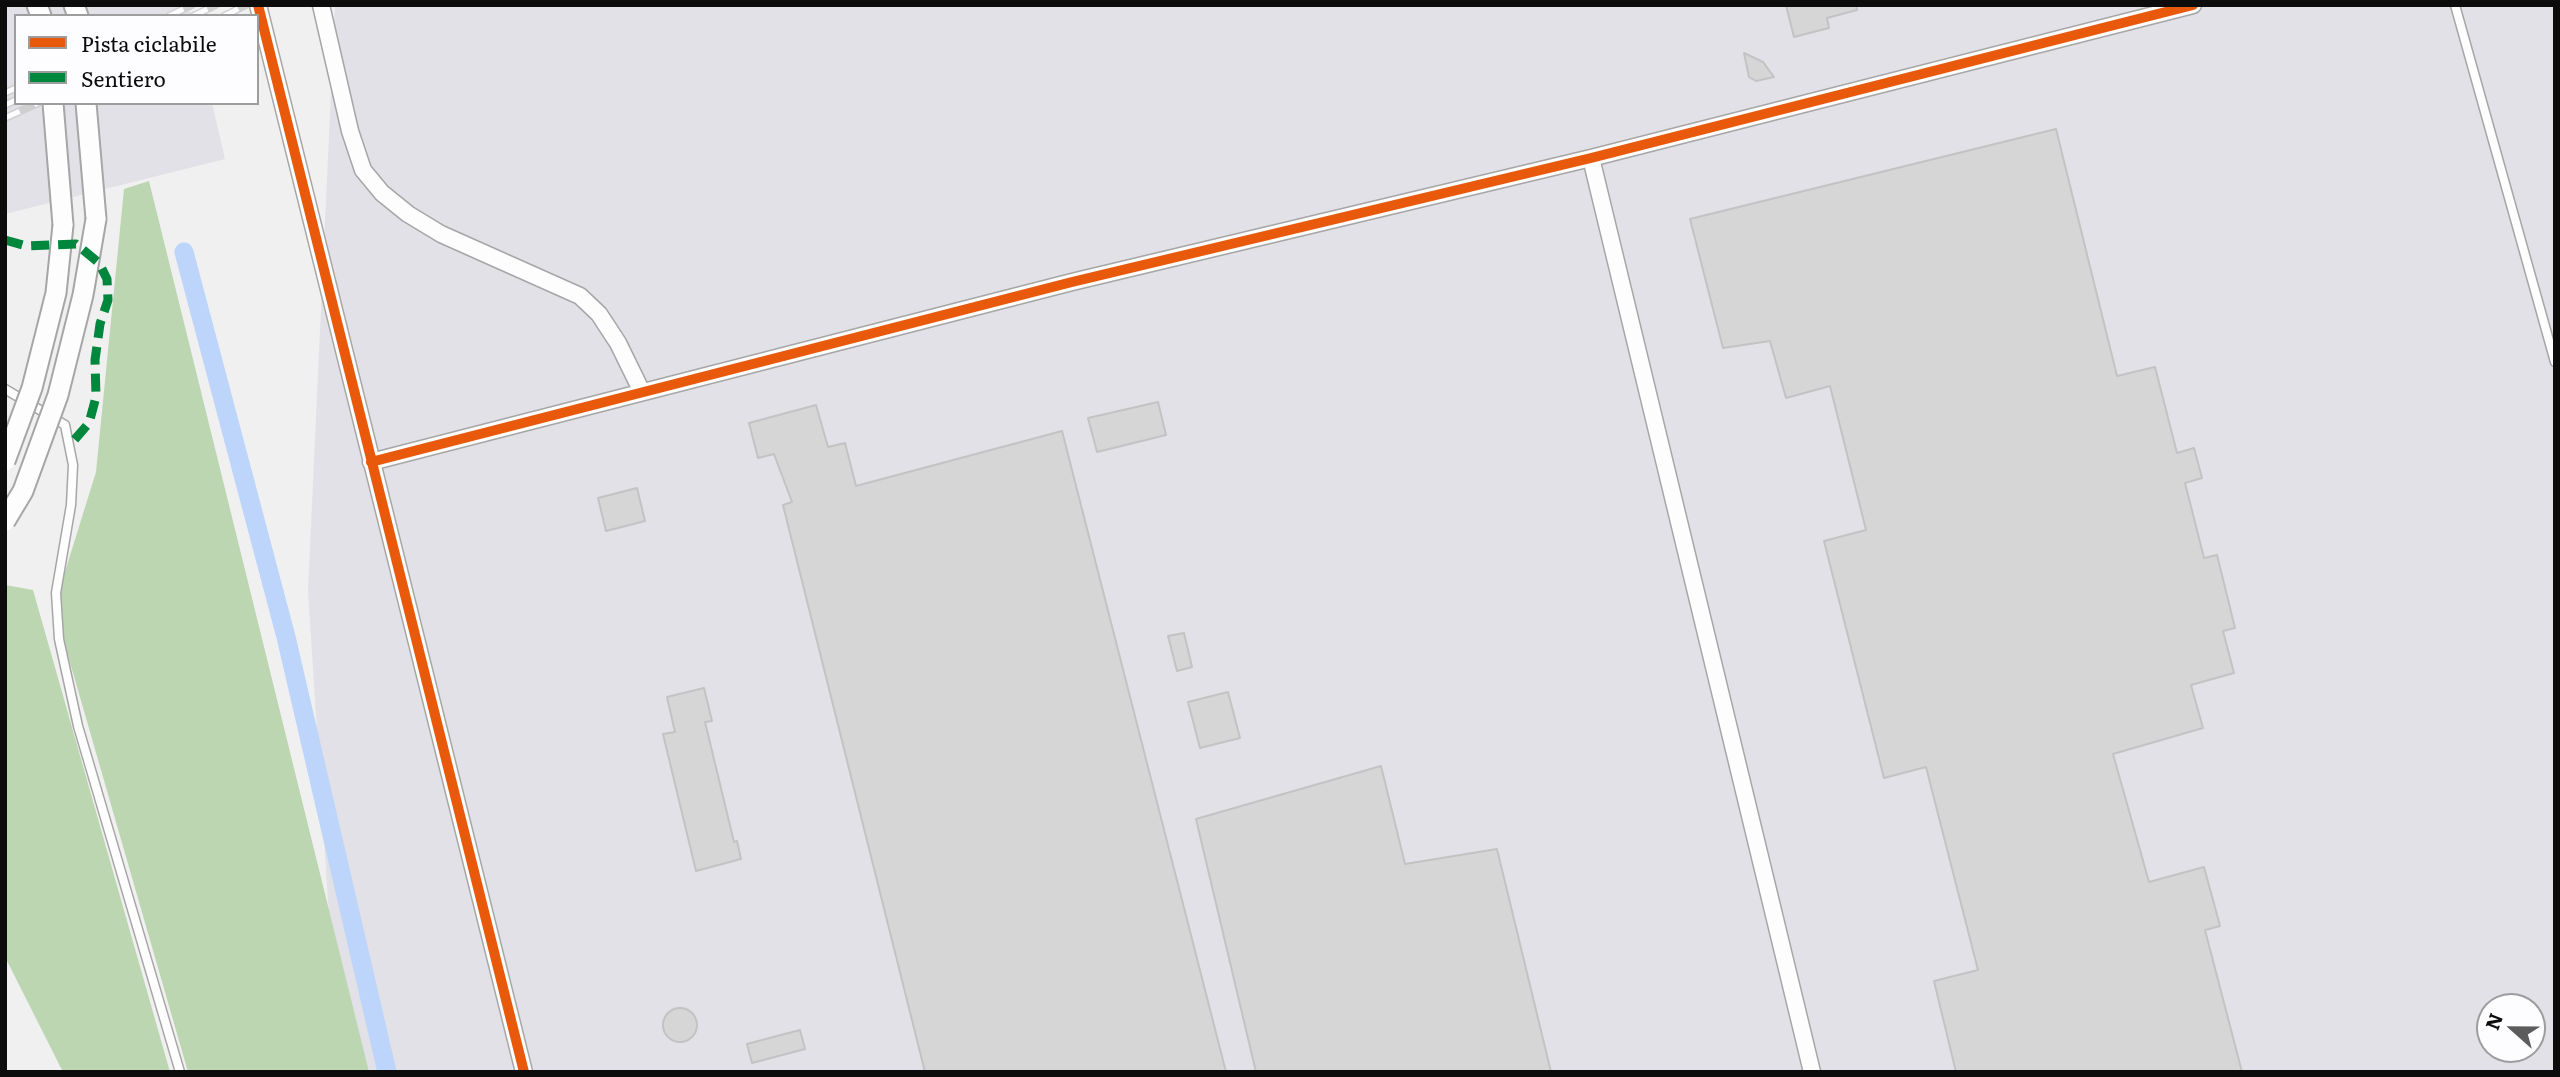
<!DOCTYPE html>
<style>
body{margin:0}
#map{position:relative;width:2560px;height:1077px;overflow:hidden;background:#f0f0f1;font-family:Literata,serif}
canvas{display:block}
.frame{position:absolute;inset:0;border:7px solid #0c0c0c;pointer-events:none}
.legend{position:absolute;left:14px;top:14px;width:245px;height:91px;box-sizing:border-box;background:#fdfdff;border:2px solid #9d9d9e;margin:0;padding:9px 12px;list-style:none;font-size:21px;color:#0c0c0c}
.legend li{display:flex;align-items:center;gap:14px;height:35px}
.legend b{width:35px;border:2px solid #9d9d9e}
.north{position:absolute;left:2476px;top:993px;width:70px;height:70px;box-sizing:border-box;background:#fdfdff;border:2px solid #9d9d9e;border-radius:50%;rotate:291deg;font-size:19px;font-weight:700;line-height:28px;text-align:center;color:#0c0c0c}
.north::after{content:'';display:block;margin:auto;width:24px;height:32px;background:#5c5c5c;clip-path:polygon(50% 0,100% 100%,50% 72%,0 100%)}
</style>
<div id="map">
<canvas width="2560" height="1077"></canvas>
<div class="frame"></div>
<ul class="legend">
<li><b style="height:9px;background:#e8590c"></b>Pista ciclabile</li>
<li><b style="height:9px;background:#00873e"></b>Sentiero</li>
</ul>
<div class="north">N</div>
</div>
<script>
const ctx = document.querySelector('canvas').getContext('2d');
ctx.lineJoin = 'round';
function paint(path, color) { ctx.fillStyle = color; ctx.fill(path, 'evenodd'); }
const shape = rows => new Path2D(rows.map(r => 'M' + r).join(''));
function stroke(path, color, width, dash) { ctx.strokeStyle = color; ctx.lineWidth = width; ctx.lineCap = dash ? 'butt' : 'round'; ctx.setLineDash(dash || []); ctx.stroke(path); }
const built = shape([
 [5,5,188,5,191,16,16,16,16,103,212,103,225,159,5,214],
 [335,5,2555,5,2555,1072,339,1072,308,591],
 [2490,1007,2532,1007,2532,1049,2490,1049]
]);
const forest = shape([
 [149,181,369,1072,188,1072,54,607,96,472,124,189],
 [5,585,33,590,170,1072,63,1072,5,957]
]);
const canal = shape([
 [184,252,286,637,387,1072]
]);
const building = shape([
 [1786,5,1856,5,1857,10,1827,18,1829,28,1794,37,1786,5],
 [1744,53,1763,62,1774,77,1756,81,1749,77,1744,53],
 [2056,129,2117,376,2155,367,2177,453,2194,448,2202,478,2185,483,2204,558,2217,555,2235,628,2223,631,2234,673,2191,685,2203,728,2113,754,2149,882,2204,867,2220,926,2205,930,2242,1072,1956,1072,1934,981,1978,970,1926,767,1884,778,1824,541,1866,530,1830,386,1786,398,1770,341,1723,348,1690,219,2056,129],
 [1158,402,1166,435,1097,452,1088,418,1158,402],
 [816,405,828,447,845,443,856,486,1062,431,1226,1072,925,1072,783,505,792,502,774,454,758,458,749,423,816,405],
 [637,488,645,521,606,531,598,498,637,488],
 [1184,633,1192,667,1177,671,1168,636,1184,633],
 [704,688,712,721,705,722,734,842,737,841,741,859,696,871,663,734,675,732,667,697,704,688],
 [1228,692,1240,738,1200,748,1188,702,1228,692],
 [1381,766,1405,864,1497,849,1551,1072,1256,1072,1196,819,1381,766],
 '663 1025a17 17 0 1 1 34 0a17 17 0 1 1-34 0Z',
 [800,1030,805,1049,752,1063,747,1044,800,1030]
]);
const service = shape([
 [2455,5,2555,362],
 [5,389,65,425,73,465,71,505,56,593,59,639,78,726,180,1072]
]);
const minor = shape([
 [258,5,524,1072],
 [321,5,350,131,363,170,382,193,408,214,441,234,580,296,599,314,618,343,642,392],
 [1591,158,1812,1072],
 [371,462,1072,282,1591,158,2193,5]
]);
const tertiary = shape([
 [37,5,41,16],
 [74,5,78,16],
 [53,103,63,225],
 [86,103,96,219]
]);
const rail = shape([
 [169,16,192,5],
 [193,16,216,5],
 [224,16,246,5],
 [5,93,16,88],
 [5,105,16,100],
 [5,118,38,103]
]);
const tertiaryBridge = shape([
 [5,461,32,388,56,293,63,225],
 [5,521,23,491,58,395,83,295,96,219]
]);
const quiet = shape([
 [5,240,26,246,76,244,99,263,107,279,108,300,100,324,95,360,96,397,89,423,69,446]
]);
const cycleway = shape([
 [258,5,524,1072],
 [371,462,1072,282,1591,158,2193,5]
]);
paint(built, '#e1e1e7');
paint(forest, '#bcd6b1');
stroke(canal, '#bdd4fb', 19);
paint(building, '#d6d6d6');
stroke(building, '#c3c3c4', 2);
stroke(service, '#a6a6a7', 11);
stroke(minor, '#a6a6a7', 19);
stroke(tertiary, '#a6a6a7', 23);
stroke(service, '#fdfdfd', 8);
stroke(minor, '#fdfdfd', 16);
stroke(tertiary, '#fdfdfd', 19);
stroke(rail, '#cfcfcf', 8);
stroke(rail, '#fdfdff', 5, [16]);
stroke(tertiaryBridge, '#a6a6a7', 23, []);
stroke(tertiaryBridge, '#fdfdfd', 19);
stroke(quiet, '#00873e', 9, [18, 9]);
stroke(cycleway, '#e8590c', 10);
</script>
